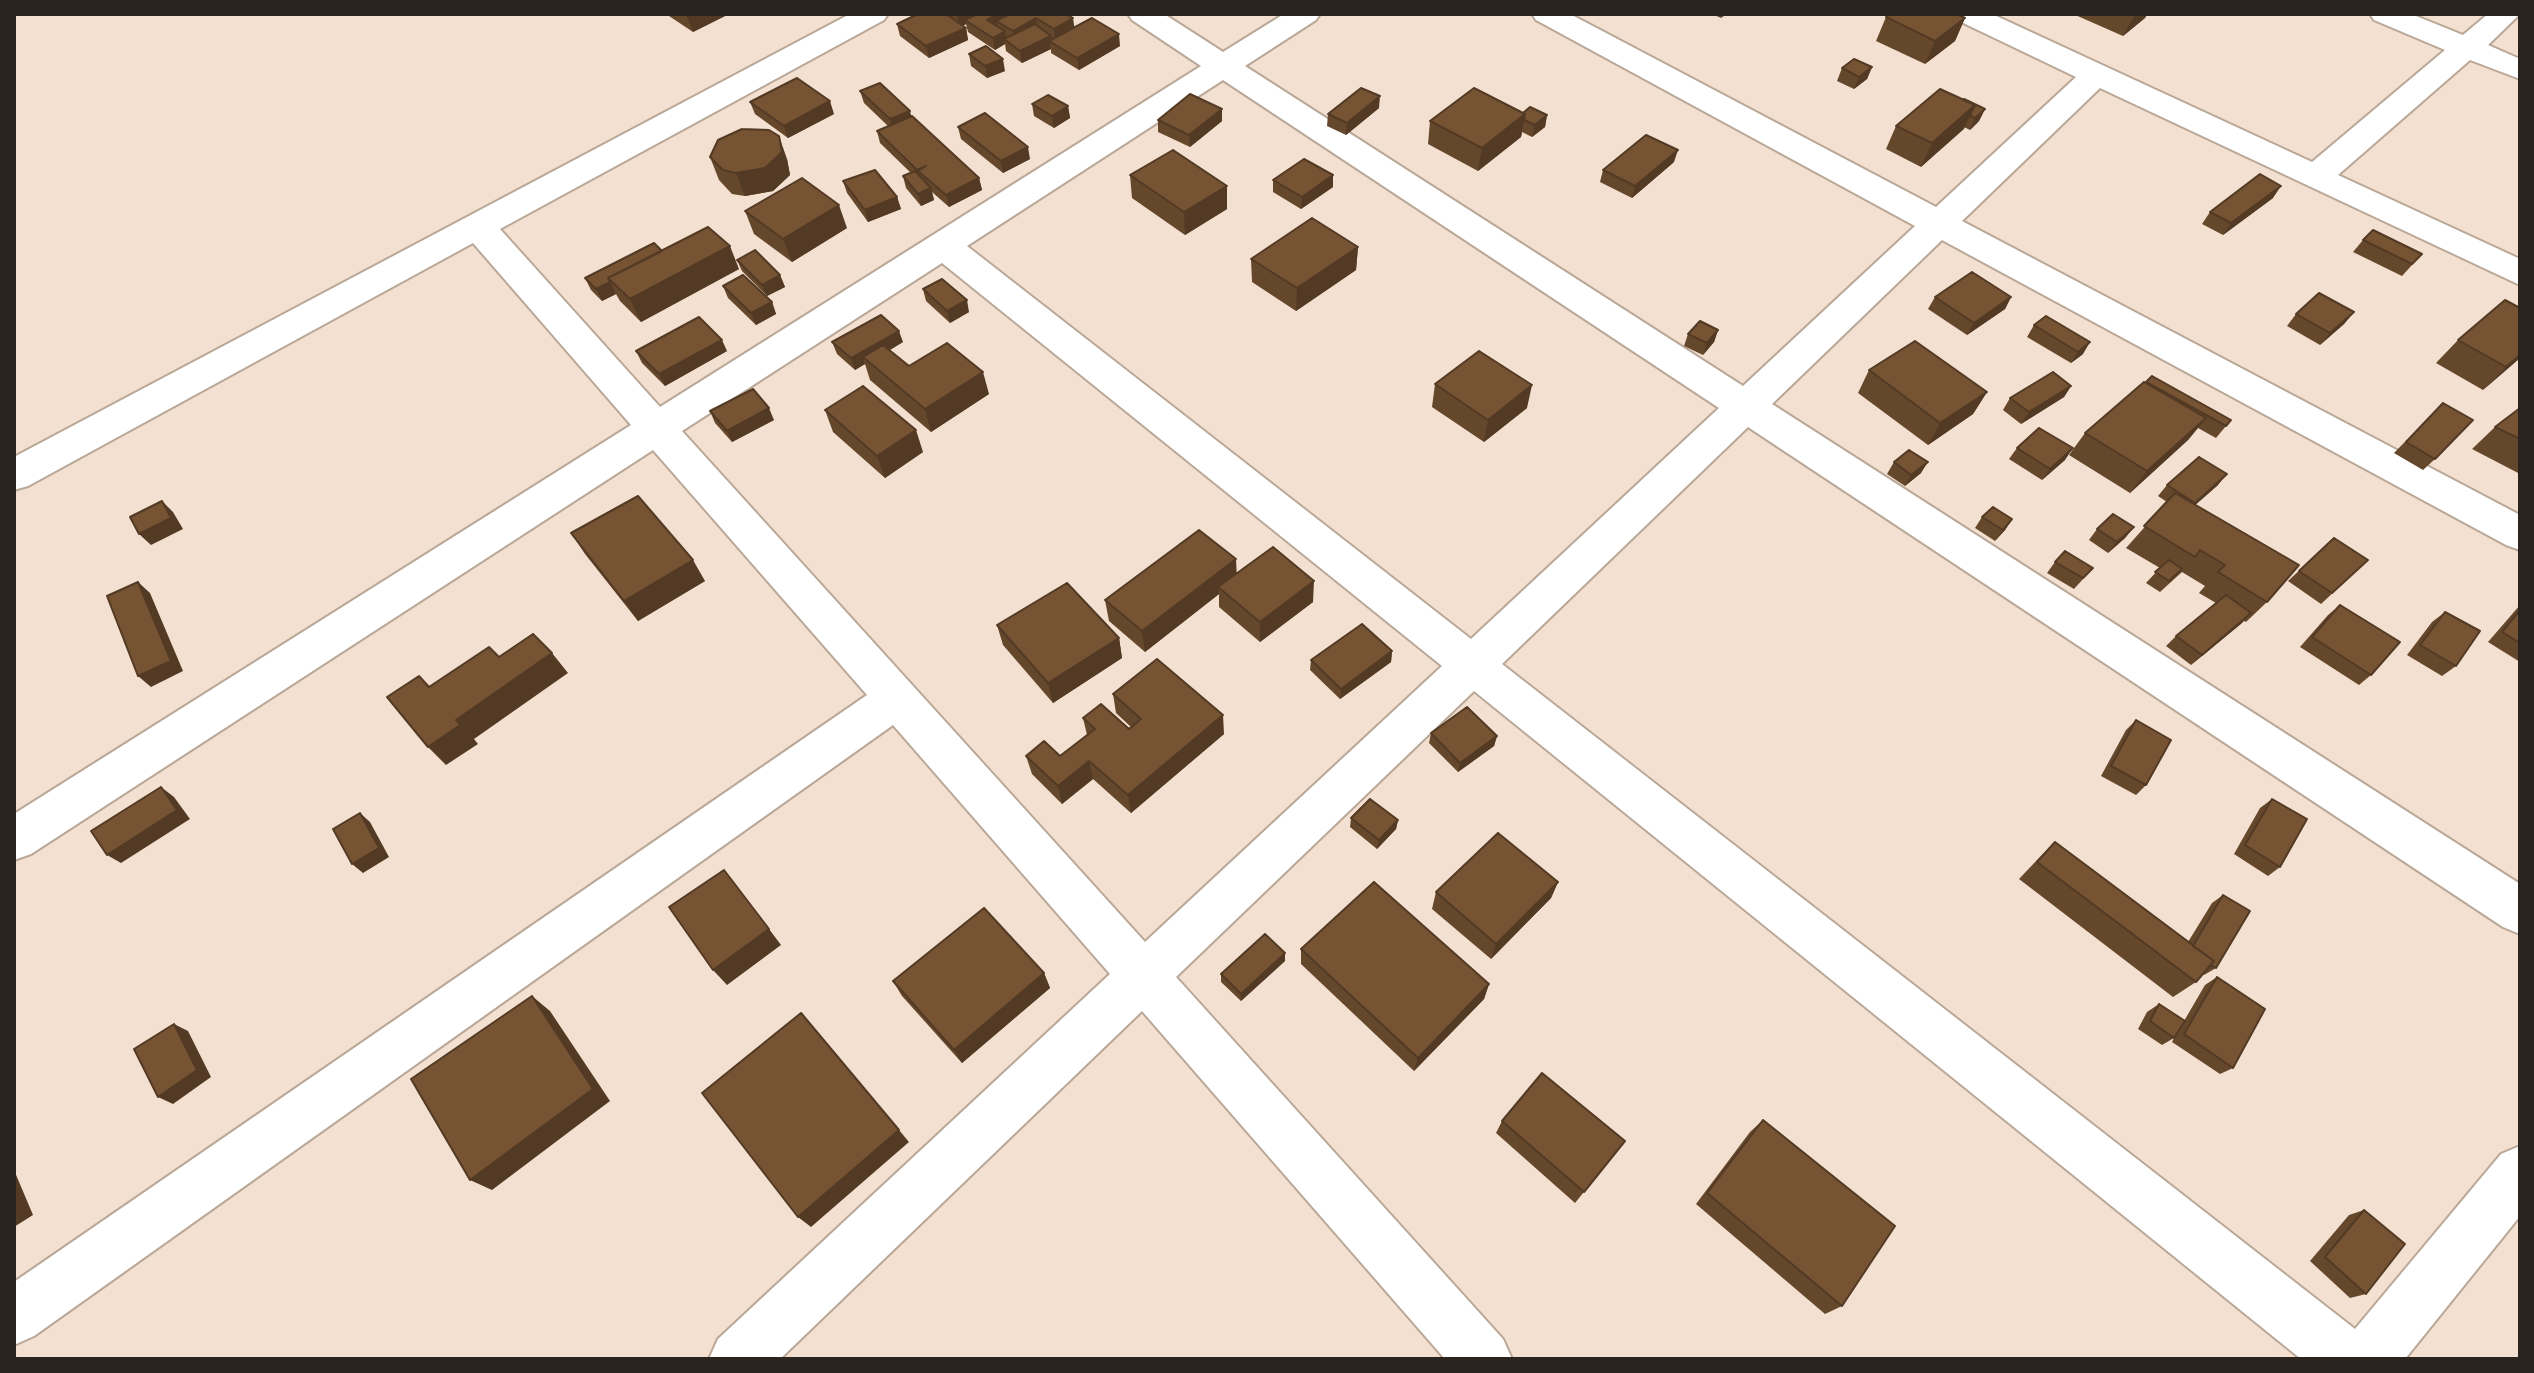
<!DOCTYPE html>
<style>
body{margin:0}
#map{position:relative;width:2534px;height:1373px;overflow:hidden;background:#f4e0d0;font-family:Spectral,serif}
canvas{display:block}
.frame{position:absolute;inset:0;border:16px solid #2b241e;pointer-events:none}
</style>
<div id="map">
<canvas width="2534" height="1373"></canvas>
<div class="frame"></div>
</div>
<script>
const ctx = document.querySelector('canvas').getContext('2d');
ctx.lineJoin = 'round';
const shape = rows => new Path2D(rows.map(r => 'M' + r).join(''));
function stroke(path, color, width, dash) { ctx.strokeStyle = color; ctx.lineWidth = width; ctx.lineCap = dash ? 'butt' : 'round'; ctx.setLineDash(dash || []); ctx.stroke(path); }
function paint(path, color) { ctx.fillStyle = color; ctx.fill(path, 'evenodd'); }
const street = shape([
 [850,14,888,14,884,20,500,229,660,407,1201,66,1132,20,1128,14,1164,14,1223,52,1284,14,1320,14,1316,20,1245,66,1743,386,1915,226,1536,20,1532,14,1570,14,1936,207,2076,77,1957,20,1953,14,1992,14,2312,162,2445,50,2374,20,2370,14,2411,14,2463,35,2488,14,2520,14,2488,45,2520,59,2520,79,2470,60,2338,175,2520,259,2520,285,2100,88,1962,221,2520,515,2520,550,2506,545,1942,240,1772,404,2520,884,2520,934,2503,927,1748,427,1502,664,2355,1329,2501,1154,2520,1146,2520,1216,2405,1359,2301,1359,1474,691,1176,977,1503,1339,1512,1359,1445,1359,1142,1011,780,1359,709,1359,718,1339,1110,974,893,725,34,1336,14,1345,14,1282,867,695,653,450,31,854,14,860,14,814,631,425,473,243,28,486,14,490,14,457,850,14],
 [1223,80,1719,408,1471,639,967,246,1223,80],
 [942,263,1442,666,1145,942,682,431,942,263]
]);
const wall = shape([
 [666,14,729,14,693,32],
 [918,14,974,14,974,15,1066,14,1074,27,1120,46,1079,70,1051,53,1051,49,1022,63,1006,51,1005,44,995,50,968,32,966,24,963,26,966,28,968,40,929,58,900,36,897,24],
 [1712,14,1727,14,1721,18],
 [2073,14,2147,14,2145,18,2123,36],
 [1886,17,1965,18,1955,41,1925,64,1876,41],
 [969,54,1005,71,987,78,971,66],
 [1872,67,1867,79,1854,89,1837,81,1842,68],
 [860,91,911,117,979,178,982,190,949,207,932,192,934,200,921,206,906,188,903,176,911,173,880,143,877,131,888,126,864,103],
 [750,102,834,114,788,138,755,114],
 [1032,104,1068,106,1070,118,1054,128,1034,116],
 [1379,108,1346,135,1327,126,1328,114],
 [1222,109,1222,121,1190,147,1158,132,1158,120],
 [1985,109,1979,121,1970,130,1964,127,1921,167,1886,149,1896,126],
 [1523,113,1547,115,1545,127,1532,137,1522,132,1521,137,1478,171,1428,144,1430,121],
 [958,127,1030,159,1003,173,961,139],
 [710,157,787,159,790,175,773,191,745,196,732,194,719,180],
 [1674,162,1632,198,1600,182,1603,170],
 [1130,175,1227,186,1227,209,1185,235,1132,198],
 [1273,180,1333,187,1301,209,1273,192],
 [843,181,897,197,901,209,868,222,847,193],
 [2273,198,2223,235,2202,224,2210,212],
 [745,211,847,228,792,262,754,234],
 [2363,240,2422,254,2402,276,2353,252],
 [1358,247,1356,270,1296,311,1252,282,1251,259],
 [662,251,739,269,641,322,620,301,616,294,602,301,591,290,585,278],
 [737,260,780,275,785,287,767,296,742,271],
 [723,286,772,302,776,314,756,325,728,298],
 [923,289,969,312,950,323,926,301],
 [1935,297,2011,297,2005,309,1967,335,1928,309],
 [2354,312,2344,324,2320,345,2287,326,2296,314],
 [2034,325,2083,354,2071,363,2027,337],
 [1718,330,1714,342,1703,355,1684,346,1688,334],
 [2458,340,2520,358,2483,390,2436,363],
 [832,342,903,342,890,350,909,366,989,394,931,432,870,380,865,364,855,370,837,354],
 [636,351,727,351,665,386,642,363],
 [1869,370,1987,392,1973,414,1928,445,1858,393],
 [2145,382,2231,420,2216,438,2198,428,2188,440,2130,493,2069,455,2085,433],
 [1435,384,1527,408,1484,442,1432,407],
 [2071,386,2064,397,2021,424,2003,410,2010,398],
 [2443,403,2435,459,2423,470,2394,453],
 [2520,408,2520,474,2472,449,2495,427],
 [825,410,923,452,885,478,833,432],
 [710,411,774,420,732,442,715,423],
 [2017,448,2065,460,2042,480,2009,459],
 [1894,462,1921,473,1905,486,1887,474],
 [2167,485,2218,485,2195,505,2267,602,2246,622,2244,621,2191,665,2166,646,2176,636,2216,603,2199,593,2205,586,2182,572,2160,592,2146,583,2160,568,2126,548,2167,502,2158,496],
 [1982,517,2012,519,2005,530,1995,541,1975,528],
 [2134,527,2125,538,2108,553,2089,540,2097,529],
 [571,533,705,581,638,621,585,554],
 [2334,538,2368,560,2321,604,2288,581],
 [2055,562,2093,568,2074,589,2047,573],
 [1236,574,1313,602,1260,642,1219,607,1219,594,1145,652,1109,621,1105,600],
 [2340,605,2371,675,2359,685,2300,647,2328,615],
 [2520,605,2520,662,2488,642],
 [2445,612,2456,666,2442,676,2407,655,2432,622],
 [997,625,1119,638,1122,658,1053,703,1003,645],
 [1392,651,1391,662,1340,699,1310,670,1311,660],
 [1113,694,1224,734,1131,813,1093,779,1062,804,1032,774,1026,756,1060,756,1087,735,1083,718,1129,729,1131,727,1116,713],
 [2136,720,2146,785,2136,795,2101,776,2126,730],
 [1431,733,1497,736,1494,746,1458,772,1429,743],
 [2272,799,2280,867,2268,876,2234,854,2260,808],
 [1351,818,1398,820,1396,829,1377,849,1350,827],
 [2055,842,2188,942,2212,903,2223,895,2216,968,2204,975,2203,974,2196,982,2173,997,2019,879,2037,860],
 [1558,882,1551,898,1491,959,1432,909,1436,892],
 [1301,949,1489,984,1484,999,1414,1071,1301,964],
 [1285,961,1241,1001,1221,982,1221,974],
 [1044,973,1050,988,962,1063,902,996,893,981],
 [2217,977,2233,1068,2220,1074,2172,1042,2174,1038,2162,1045,2138,1029,2147,1012,2159,1004,2184,1021,2205,985],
 [1763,1120,1842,1306,1825,1314,1696,1204,1750,1132],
 [1502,1121,1625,1141,1575,1203,1496,1133],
 [2364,1210,2366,1294,2350,1298,2310,1261,2349,1215]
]);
const shadedWall = shape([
 [686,14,729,14,693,32],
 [960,14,974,14,975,20,965,20,966,24,959,28,957,15],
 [998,14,1017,14,996,21,998,28,987,20],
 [2135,14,2147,14,2145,18,2123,36],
 [1036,18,1038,31,1015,43,1013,31],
 [1073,18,1075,31,1055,41,1054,29],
 [1965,18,1955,41,1925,64,1935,41],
 [966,28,968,40,929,58,926,46],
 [1005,31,1006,41,1004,39,1005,44,995,50,993,38],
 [1119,34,1120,46,1079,70,1077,58],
 [1051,36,1052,42,1049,41,1051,49,1022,63,1020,51],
 [1003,59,1005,71,987,78,985,66],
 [1872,67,1867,79,1854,89,1859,77],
 [1380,96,1379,108,1346,135,1347,123],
 [830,101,834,114,788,138,784,126],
 [1975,105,1964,129,1921,167,1932,143],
 [1068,106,1070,118,1054,128,1052,116],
 [1222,109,1222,121,1190,147,1189,135],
 [1985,109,1979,121,1970,130,1975,118],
 [910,111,913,123,893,131,890,119],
 [1525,114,1521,137,1478,171,1482,148],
 [1547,115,1545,127,1532,137,1535,125],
 [779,136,787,159,790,175,773,191,745,196,736,173],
 [1028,147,1030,159,1003,173,1001,161],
 [1678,150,1674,162,1632,198,1635,186],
 [1333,175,1333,187,1301,209,1302,197],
 [979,178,982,190,949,207,946,195],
 [1227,186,1227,209,1185,235,1184,212],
 [2281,186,2273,198,2223,235,2231,223],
 [931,188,934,200,921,206,918,194],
 [897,197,901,209,868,222,865,210],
 [839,205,847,228,792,262,783,239],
 [730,246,739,269,641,322,630,299],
 [1358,247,1356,270,1296,311,1297,288],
 [780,275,785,287,767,296,762,285],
 [610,282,616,294,602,301,596,289],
 [2011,297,2005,309,1967,335,1974,323],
 [967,300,969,312,950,323,947,311],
 [772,302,776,314,756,325,751,313],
 [2354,312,2344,324,2320,345,2330,333],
 [1718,330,1714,342,1703,355,1707,343],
 [899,331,903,342,869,362,863,357,865,364,855,370,851,358],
 [722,340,727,351,665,386,659,374],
 [2090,342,2083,354,2071,363,2078,352],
 [2520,355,2520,358,2483,390,2506,367],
 [983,372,989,394,931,432,925,409],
 [1532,385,1527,408,1484,442,1488,420],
 [2071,386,2064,397,2021,424,2029,412],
 [1987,392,1973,414,1928,445,1940,423],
 [769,408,774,420,732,442,727,431],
 [2206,418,2188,440,2130,493,2147,471],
 [916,430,923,452,885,478,877,456],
 [2073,448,2065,460,2042,480,2050,469],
 [1928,462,1921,473,1905,486,1911,475],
 [2227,474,2218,485,2185,514,2195,503],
 [162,501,173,512,183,529,151,545,139,534],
 [2012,519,2005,530,1995,541,2003,530],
 [2134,527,2125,538,2108,553,2117,542],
 [1236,559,1237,580,1218,587,1219,594,1145,652,1142,631],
 [693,560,705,581,638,621,624,601],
 [1314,581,1313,602,1260,642,1260,622],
 [138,582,150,593,183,671,151,687,138,676],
 [2251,613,2241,624,2191,665,2202,655],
 [1119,638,1122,658,1053,703,1048,683],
 [1392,651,1391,662,1340,699,1341,689],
 [552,653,568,673,474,739,478,744,446,765,428,747,456,720],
 [1223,715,1224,734,1131,813,1128,795],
 [1497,736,1494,746,1458,772,1460,763],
 [1089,761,1093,779,1062,804,1058,786],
 [161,787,174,797,190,819,121,863,107,855],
 [360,813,370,822,389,857,363,873,352,864],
 [1398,820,1396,829,1377,849,1379,840],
 [1558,882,1551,898,1491,959,1496,944],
 [769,929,781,945,727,985,713,970],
 [1285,953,1285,961,1241,1001,1241,994],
 [1044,973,1050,988,962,1063,954,1050],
 [1489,984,1484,999,1414,1071,1418,1058],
 [532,996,550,1011,610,1101,492,1190,470,1180],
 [174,1024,188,1031,211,1077,173,1104,158,1097],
 [899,1130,909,1142,811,1227,798,1217],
 [14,1170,33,1215,14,1227]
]);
const building = shape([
 [918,14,946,14,966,28,926,46,897,24,918,14],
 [977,14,998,14,987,20,1005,31,993,38,965,20,977,14],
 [1010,14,1066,14,1073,18,1054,29,1036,18,1013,31,996,21,1010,14],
 [1890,14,1957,14,1965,18,1935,41,1886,17,1890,14],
 [1092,18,1119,34,1077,58,1049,41,1092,18],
 [1035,24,1051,36,1020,51,1004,39,1035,24],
 [986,46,1003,59,985,66,969,54,986,46],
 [1854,59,1872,67,1859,77,1842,68,1854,59],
 [797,78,830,101,784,126,750,102,797,78],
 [880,83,910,111,890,119,860,91,880,83],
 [1361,88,1380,96,1347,123,1328,114,1361,88],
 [1474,88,1525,114,1482,148,1430,121,1474,88],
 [1940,89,1975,105,1932,143,1896,126,1940,89],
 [1190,94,1222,109,1189,135,1158,120,1190,94],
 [1048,95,1068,106,1052,116,1032,104,1048,95],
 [1964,99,1985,109,1975,118,1970,115,1975,105,1963,100,1964,99],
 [1530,107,1547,115,1535,125,1524,120,1525,114,1523,113,1530,107],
 [985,113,1028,147,1001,161,958,127,985,113],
 [912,116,979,178,946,195,918,171,926,166,917,170,877,131,912,116],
 [742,129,769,130,779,136,782,152,765,168,736,173,723,170,710,157,718,140,742,129],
 [1646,135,1678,150,1635,186,1603,170,1646,135],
 [1173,150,1227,186,1184,212,1130,175,1173,150],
 [1304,159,1333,175,1302,197,1273,180,1304,159],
 [875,170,897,197,865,210,843,181,875,170],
 [915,171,931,188,918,194,903,176,915,171],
 [2260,174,2281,186,2231,223,2210,212,2260,174],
 [802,178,839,205,783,239,745,211,802,178],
 [1312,218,1358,247,1297,288,1251,259,1312,218],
 [708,227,730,246,630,299,608,278,708,227],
 [2373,230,2422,254,2412,264,2363,240,2373,230],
 [654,243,662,251,608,278,610,282,596,289,585,278,654,243],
 [755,250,780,275,762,285,737,260,755,250],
 [1972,272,2011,297,1974,323,1935,297,1972,272],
 [743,275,772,302,751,313,723,286,743,275],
 [942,279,967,300,947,311,923,289,942,279],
 [2319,293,2354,312,2330,333,2296,314,2319,293],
 [2505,300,2520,308,2520,355,2506,367,2458,340,2505,300],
 [881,315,899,331,851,358,832,342,881,315],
 [2046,316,2090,342,2078,352,2034,325,2046,316],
 [699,317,722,340,659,374,636,351,699,317],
 [1700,321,1718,330,1707,343,1688,334,1700,321],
 [1915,341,1987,392,1940,423,1869,370,1915,341],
 [947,343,983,372,925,409,863,357,883,345,909,366,947,343],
 [1479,351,1532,385,1488,420,1435,384,1479,351],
 [2053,372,2071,386,2029,412,2010,398,2053,372],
 [2152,376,2231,420,2226,426,2146,382,2152,376],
 [2144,382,2206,418,2147,471,2085,433,2144,382],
 [863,386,916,430,877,456,825,410,863,386],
 [753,389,769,408,727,431,710,411,753,389],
 [2443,403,2473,420,2435,459,2406,442,2443,403],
 [2520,408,2520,439,2495,427,2520,408],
 [2039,428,2073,448,2050,469,2017,448,2039,428],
 [1909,450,1928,462,1911,475,1894,462,1909,450],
 [2199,457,2227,474,2195,503,2167,485,2199,457],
 [2175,493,2299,565,2267,602,2218,572,2225,565,2200,550,2195,557,2144,526,2175,493],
 [638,496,693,560,624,601,571,533,638,496],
 [162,501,171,518,139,534,130,517,162,501],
 [1993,507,2012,519,2003,530,1982,517,1993,507],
 [2113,514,2134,527,2117,542,2097,529,2113,514],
 [1199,530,1236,559,1142,631,1105,600,1199,530],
 [2334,538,2368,560,2332,593,2299,571,2334,538],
 [1273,547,1314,581,1260,622,1218,587,1273,547],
 [2065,551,2093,568,2083,578,2055,562,2065,551],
 [2169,560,2182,569,2169,581,2155,572,2169,560],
 [138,582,171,661,138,676,107,596,138,582],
 [1067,583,1119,638,1048,683,997,625,1067,583],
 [2226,595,2251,613,2202,655,2176,636,2226,595],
 [2340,605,2400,642,2371,675,2312,637,2340,605],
 [2520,610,2520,643,2502,632,2520,610],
 [2445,612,2480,631,2456,666,2420,645,2445,612],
 [1362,624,1392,651,1341,689,1311,660,1362,624],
 [533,634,552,653,456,720,460,725,428,747,387,697,419,676,429,687,489,647,499,657,533,634],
 [1157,659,1223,715,1128,795,1089,761,1058,786,1026,756,1044,741,1060,756,1095,729,1083,718,1101,704,1129,729,1141,719,1113,694,1157,659],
 [1467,707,1497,736,1460,763,1431,733,1467,707],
 [2136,720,2171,740,2146,785,2111,766,2136,720],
 [161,787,177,810,107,855,91,831,161,787],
 [1370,799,1398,820,1379,840,1351,818,1370,799],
 [2272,799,2307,819,2280,867,2245,845,2272,799],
 [360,813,379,848,352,864,333,829,360,813],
 [1498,833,1558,882,1496,944,1436,892,1498,833],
 [2055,842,2214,961,2196,982,2037,862,2055,842],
 [724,870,769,929,713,970,669,907,724,870],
 [1374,882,1489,984,1418,1058,1301,949,1374,882],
 [2223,895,2250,911,2216,968,2211,965,2214,961,2193,946,2223,895],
 [984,908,1044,973,954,1050,893,981,984,908],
 [1265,934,1285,953,1241,994,1221,974,1265,934],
 [2217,977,2265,1009,2233,1068,2184,1034,2217,977],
 [532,996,593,1089,470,1180,411,1079,532,996],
 [2159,1004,2185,1021,2174,1038,2150,1021,2159,1004],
 [801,1013,899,1130,798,1217,702,1093,801,1013],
 [174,1024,197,1070,158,1097,134,1049,174,1024],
 [1542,1073,1625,1141,1584,1192,1502,1121,1542,1073],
 [1763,1120,1895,1226,1842,1306,1707,1193,1763,1120],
 [2364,1210,2405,1244,2366,1294,2325,1257,2364,1210]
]);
stroke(street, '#b9a797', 4);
paint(street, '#fff');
paint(wall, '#65472c');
paint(shadedWall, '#533a24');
paint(building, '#765333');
stroke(building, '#533a24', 2);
</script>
